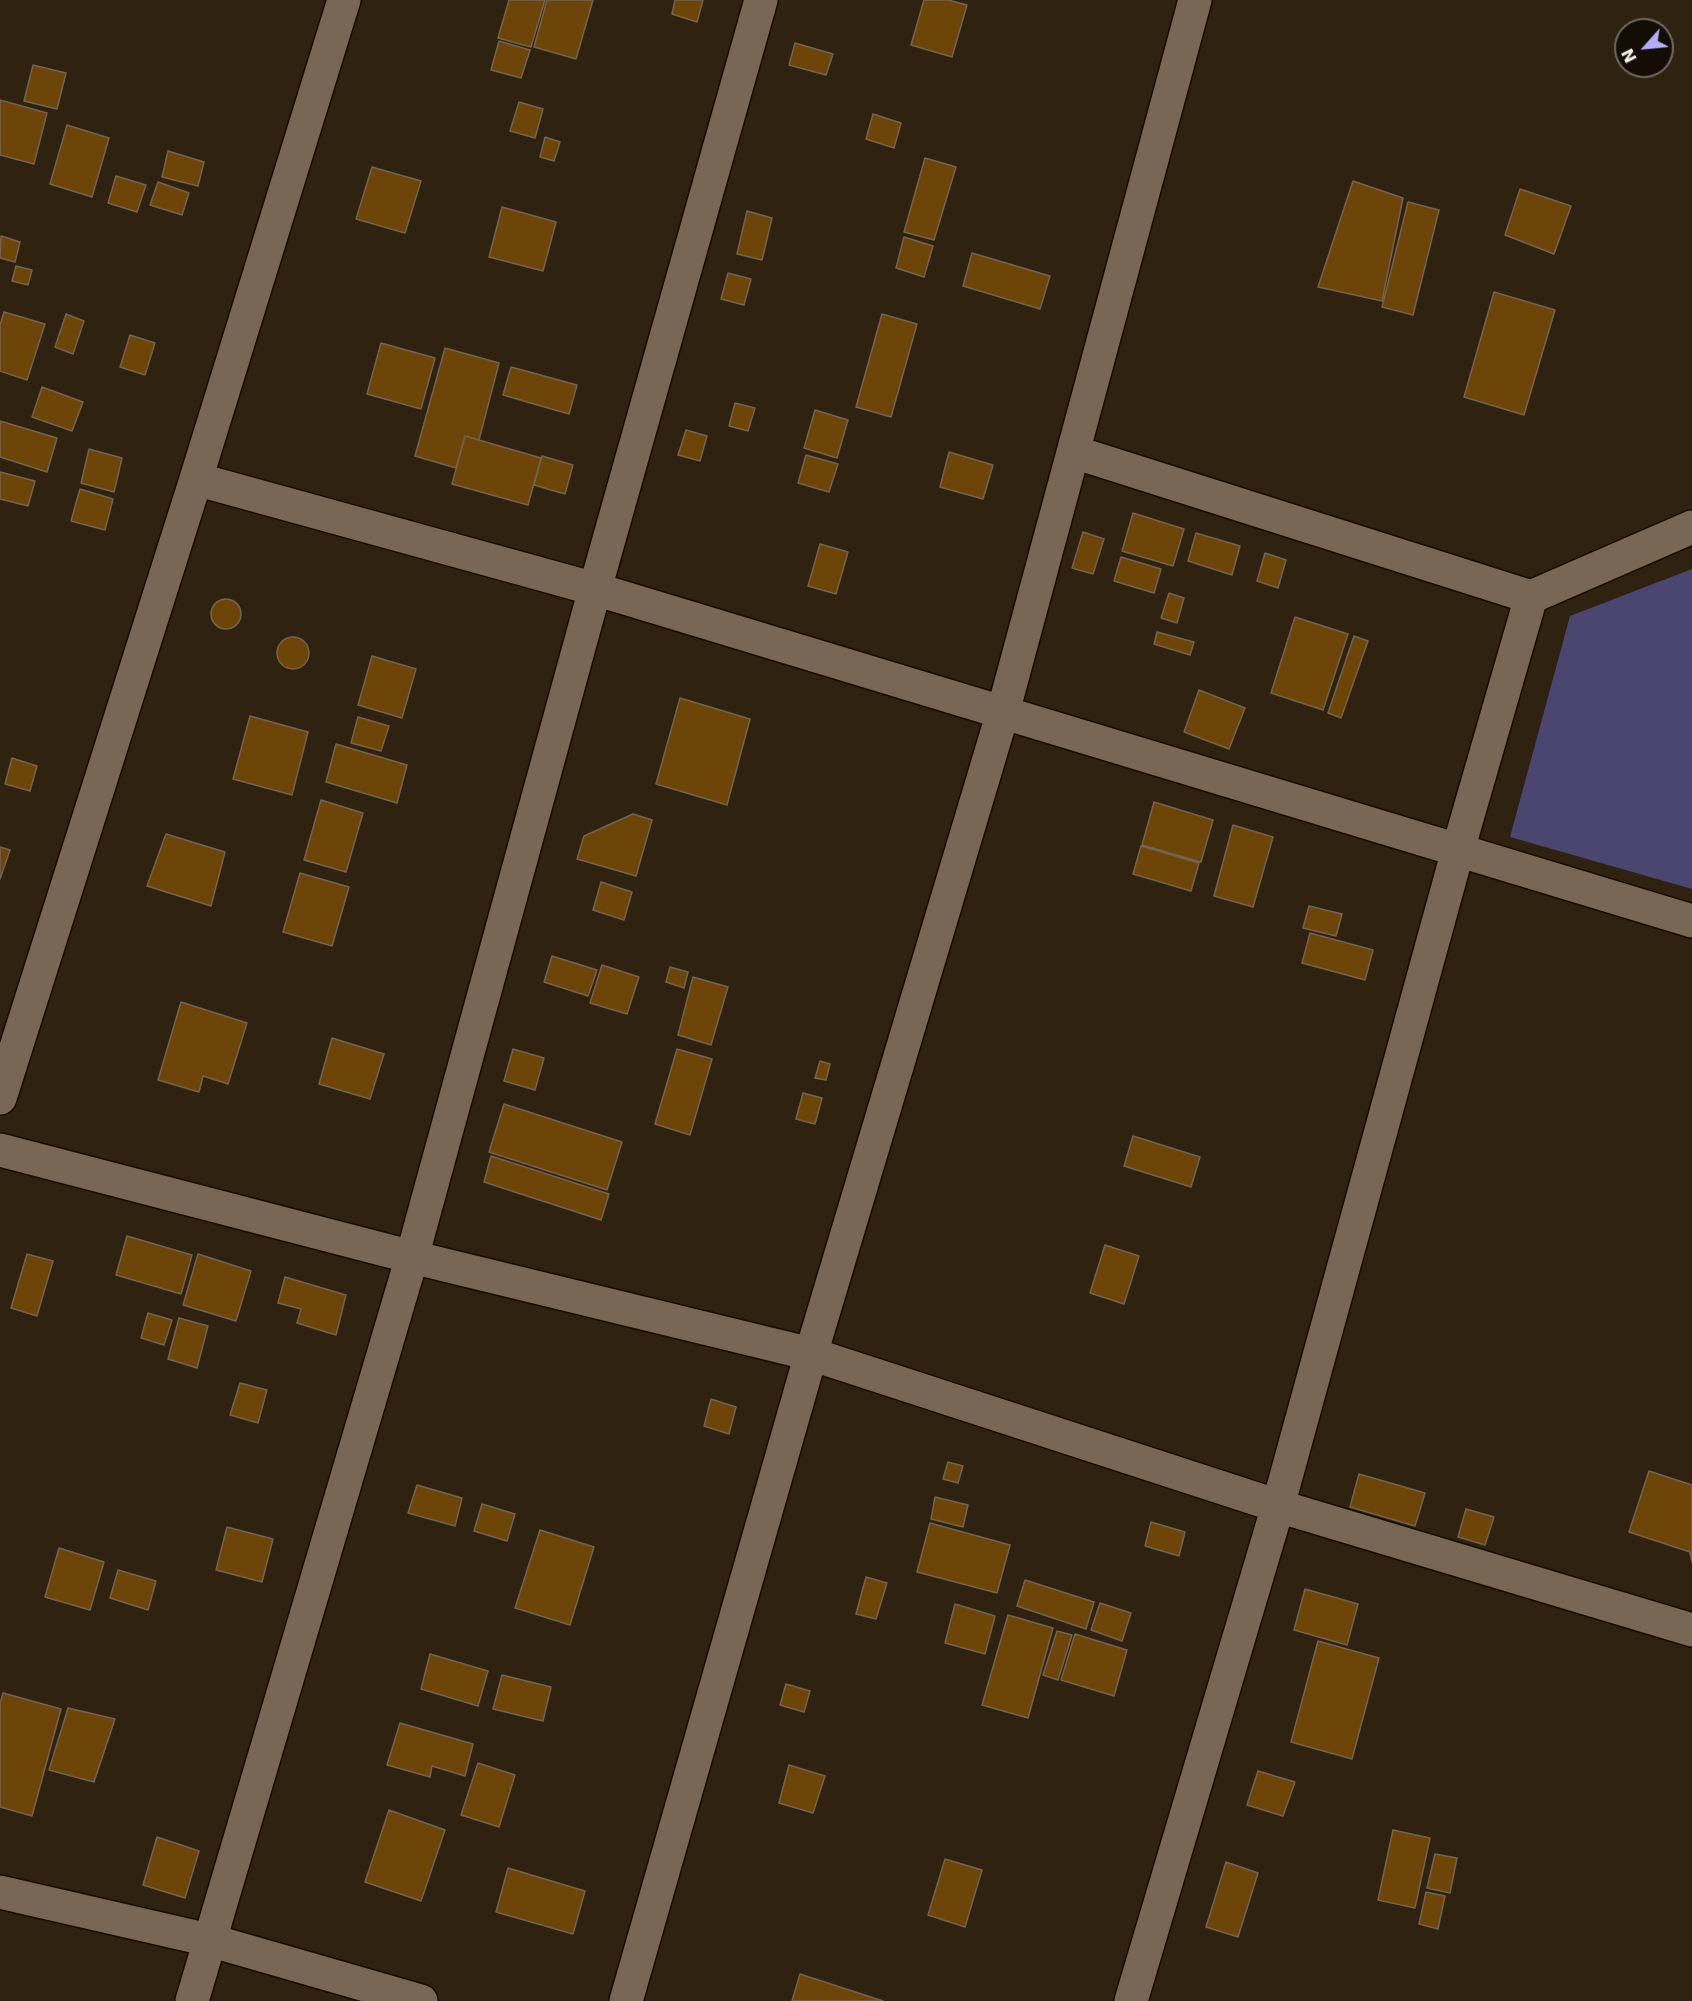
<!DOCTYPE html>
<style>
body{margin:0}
#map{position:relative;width:1692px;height:2001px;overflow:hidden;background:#302211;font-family:"DejaVu Sans",sans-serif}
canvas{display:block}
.north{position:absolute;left:1614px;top:18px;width:60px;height:60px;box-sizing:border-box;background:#130d06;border:2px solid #706960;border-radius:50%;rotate:243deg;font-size:16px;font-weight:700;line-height:24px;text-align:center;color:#fcf2e8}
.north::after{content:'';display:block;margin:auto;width:21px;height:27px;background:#b2adf9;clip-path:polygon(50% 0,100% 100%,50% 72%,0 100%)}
</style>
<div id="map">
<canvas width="1692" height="2001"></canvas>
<div class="north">N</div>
</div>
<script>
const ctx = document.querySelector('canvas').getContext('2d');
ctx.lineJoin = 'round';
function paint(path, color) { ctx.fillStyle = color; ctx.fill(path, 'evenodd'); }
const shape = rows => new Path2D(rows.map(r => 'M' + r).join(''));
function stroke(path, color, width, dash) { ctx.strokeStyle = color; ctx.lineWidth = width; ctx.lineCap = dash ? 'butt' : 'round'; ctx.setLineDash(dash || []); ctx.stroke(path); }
const green = shape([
 [1692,569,1692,889,1510,837,1570,616]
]);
const building = shape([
 [509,0,545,0,531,47,498,38,509,0],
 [547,0,593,0,576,59,534,47,547,0],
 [675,0,703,0,697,22,672,14,675,0],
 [924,0,948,0,967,5,952,57,911,45,924,0],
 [499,41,530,50,521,78,491,70,499,41],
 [795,43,833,54,826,75,789,65,795,43],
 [33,65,66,73,57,109,24,101,33,65],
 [0,100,47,113,34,164,0,155,0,100],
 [519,102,543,109,535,138,510,131,519,102],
 [873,114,901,123,894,148,866,139,873,114],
 [67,125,109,138,92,197,50,184,67,125],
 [545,137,560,142,554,161,540,157,545,137],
 [168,151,204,162,198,186,162,177,168,151],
 [925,158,956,167,934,240,904,232,925,158],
 [372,167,421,181,405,233,356,219,372,167],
 [116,176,146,185,137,212,108,203,116,176],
 [1353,181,1403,198,1382,301,1318,287,1353,181],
 [158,182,189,193,182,215,150,205,158,182],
 [1520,189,1571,206,1554,254,1505,235,1520,189],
 [1408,202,1439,210,1413,315,1382,307,1408,202],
 [502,207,556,222,543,271,489,257,502,207],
 [747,211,772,218,762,260,737,254,747,211],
 [1,236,20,242,15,262,0,258,1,236],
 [904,237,933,246,924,277,896,268,904,237],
 [972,253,1050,276,1040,309,963,286,972,253],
 [16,266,32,270,28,285,12,281,16,266],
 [728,273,751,279,744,305,721,299,728,273],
 [1494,292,1555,310,1524,415,1464,397,1494,292],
 [4,312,45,324,27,380,0,371,0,325,4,312],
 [66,314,84,321,73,354,55,347,66,314],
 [882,314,917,324,891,417,856,407,882,314],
 [130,335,155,343,145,375,120,367,130,335],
 [381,343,435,358,421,409,367,394,381,343],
 [445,348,499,363,479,440,465,436,456,468,415,456,445,348],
 [511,367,577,385,569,414,503,395,511,367],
 [42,387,83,402,72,431,32,417,42,387],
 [735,403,755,408,748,431,729,426,735,403],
 [815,410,848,420,837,458,804,448,815,410],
 [0,421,57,438,47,472,0,457,0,421],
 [686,430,707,436,700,461,678,455,686,430],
 [465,436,541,458,528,505,452,484,465,436],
 [89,449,122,458,114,492,81,483,89,449],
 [949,452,993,465,983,499,940,487,949,452],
 [806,455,838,464,829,492,798,483,806,455],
 [542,456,573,465,565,494,534,485,542,456],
 [0,472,35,481,28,506,0,499,0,472],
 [80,489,113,499,105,530,71,521,80,489],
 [1133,513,1184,529,1173,566,1122,551,1133,513],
 [1083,532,1104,539,1093,574,1072,568,1083,532],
 [1196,533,1240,546,1232,575,1188,561,1196,533],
 [820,544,848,552,836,594,808,586,820,544],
 [1265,553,1286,560,1278,588,1257,581,1265,553],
 [1121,557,1161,569,1154,593,1114,581,1121,557],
 [1169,593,1184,598,1177,623,1161,618,1169,593],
 '211 614a15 15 0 1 1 30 0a15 15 0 1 1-30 0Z',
 [1295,617,1348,634,1323,710,1271,693,1295,617],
 [1157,632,1194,642,1190,655,1154,644,1157,632],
 [1354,636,1368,641,1341,718,1328,713,1354,636],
 '277 653a16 16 0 1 1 32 0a16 16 0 1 1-32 0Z',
 [372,656,416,669,402,718,358,705,372,656],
 [1199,690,1245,708,1229,749,1184,732,1199,690],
 [680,698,750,719,727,805,656,784,680,698],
 [250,716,308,732,292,795,233,779,250,716],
 [358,717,389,726,381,751,351,743,358,717],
 [336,744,407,765,397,803,326,782,336,744],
 [12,758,37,766,30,791,5,784,12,758],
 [321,800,363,813,346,872,304,860,321,800],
 [1154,802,1213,820,1201,862,1142,845,1154,802],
 [633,814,652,820,636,876,577,859,584,836,633,814],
 [1233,825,1273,837,1253,907,1214,896,1233,825],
 [166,834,225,852,211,906,147,886,166,834],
 [1141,846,1199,863,1191,891,1133,874,1141,846],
 [0,847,10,850,0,879,0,847],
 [300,873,349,887,332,946,283,932,300,873],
 [601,882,632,892,624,920,593,910,601,882],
 [1309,906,1342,914,1336,936,1303,928,1309,906],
 [1310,933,1373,950,1365,980,1302,963,1310,933],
 [552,956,597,970,588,996,544,982,552,956],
 [602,965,639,977,627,1014,590,1003,602,965],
 [670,967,688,972,684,988,666,982,670,967],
 [693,977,728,987,711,1045,678,1035,693,977],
 [181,1002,247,1023,228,1084,203,1076,199,1092,158,1080,181,1002],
 [332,1038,384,1054,370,1099,319,1084,332,1038],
 [513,1049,544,1058,535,1090,504,1081,513,1049],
 [677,1049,712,1059,690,1135,655,1124,677,1049],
 [820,1061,830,1064,826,1080,815,1078,820,1061],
 [803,1093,822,1098,815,1124,796,1119,803,1093],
 [504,1104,622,1142,607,1190,489,1152,504,1104],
 [1133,1136,1200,1157,1191,1187,1124,1166,1133,1136],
 [491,1156,609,1194,601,1220,484,1182,491,1156],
 [127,1236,192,1255,181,1294,116,1275,127,1236],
 [1105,1245,1139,1256,1124,1304,1090,1293,1105,1245],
 [27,1254,53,1261,37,1316,11,1308,27,1254],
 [198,1254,251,1271,236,1321,183,1305,198,1254],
 [285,1277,346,1295,336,1335,297,1323,301,1309,278,1303,285,1277],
 [148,1313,172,1320,164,1345,141,1338,148,1313],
 [179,1318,208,1326,197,1368,168,1359,179,1318],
 [240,1383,267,1390,258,1423,230,1415,240,1383],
 [711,1399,736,1407,729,1434,704,1426,711,1399],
 [948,1462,963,1466,958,1483,943,1479,948,1462],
 [1649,1471,1692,1485,1692,1562,1690,1552,1629,1532,1649,1471],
 [1359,1474,1425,1493,1415,1526,1350,1507,1359,1474],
 [417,1485,462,1498,455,1526,408,1513,417,1485],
 [935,1497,968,1505,963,1527,931,1519,935,1497],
 [482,1504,515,1514,507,1541,474,1531,482,1504],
 [1466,1509,1494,1517,1485,1545,1458,1537,1466,1509],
 [1151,1522,1185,1532,1179,1556,1145,1546,1151,1522],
 [930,1523,1010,1545,997,1593,917,1572,930,1523],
 [227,1527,273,1539,262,1582,216,1570,227,1527],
 [540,1530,594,1547,570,1625,515,1608,540,1530],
 [59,1548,104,1562,90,1610,45,1597,59,1548],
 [118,1570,156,1581,148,1610,110,1598,118,1570],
 [866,1577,887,1583,876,1619,856,1614,866,1577],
 [1025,1580,1094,1602,1086,1629,1017,1606,1025,1580],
 [1305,1589,1358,1604,1347,1645,1294,1630,1305,1589],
 [1100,1603,1131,1613,1122,1641,1091,1630,1100,1603],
 [955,1604,995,1616,985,1654,945,1643,955,1604],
 [1008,1615,1053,1628,1028,1718,982,1705,1008,1615],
 [1057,1631,1072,1635,1058,1680,1043,1675,1057,1631],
 [1075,1634,1127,1650,1114,1696,1061,1680,1075,1634],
 [1318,1641,1379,1658,1352,1759,1291,1742,1318,1641],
 [430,1654,488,1671,478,1706,421,1689,430,1654],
 [502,1675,551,1687,543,1721,493,1709,502,1675],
 [786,1684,810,1691,804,1712,780,1705,786,1684],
 [3,1693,61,1709,32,1816,0,1807,0,1704,3,1693],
 [68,1708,115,1719,94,1782,49,1770,68,1708],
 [400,1723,473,1744,465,1776,432,1766,430,1777,387,1765,400,1723],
 [478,1763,515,1775,499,1827,461,1815,478,1763],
 [789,1765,825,1776,813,1813,779,1803,789,1765],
 [1258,1771,1295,1782,1283,1816,1247,1805,1258,1771],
 [389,1810,445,1830,421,1901,365,1882,389,1810],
 [1393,1830,1430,1838,1415,1908,1378,1900,1393,1830],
 [157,1837,199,1851,185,1898,143,1885,157,1837],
 [1435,1854,1457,1858,1450,1893,1427,1888,1435,1854],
 [945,1859,982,1870,965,1927,928,1915,945,1859],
 [1226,1862,1258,1873,1238,1937,1206,1927,1226,1862],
 [508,1868,585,1891,573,1934,496,1912,508,1868],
 [1426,1892,1445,1896,1438,1929,1419,1924,1426,1892],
 [800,1974,883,2001,792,2001,800,1974]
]);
const street = shape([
 [1074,452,1531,597,1692,527],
 [196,479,595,589,1692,921],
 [0,1098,196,479,344,0],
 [0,1150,412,1257,811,1354,1278,1506,1692,1630],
 [0,1892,209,1940,421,2001],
 [192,2001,412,1257,595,589,761,0],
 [626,2001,811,1354,1003,712,1195,0],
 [1131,2001,1278,1506,1458,850,1531,597]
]);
paint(green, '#4a466f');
paint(building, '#6e4508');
stroke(building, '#746350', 1.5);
stroke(street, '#180b00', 36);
stroke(street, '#786754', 33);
</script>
